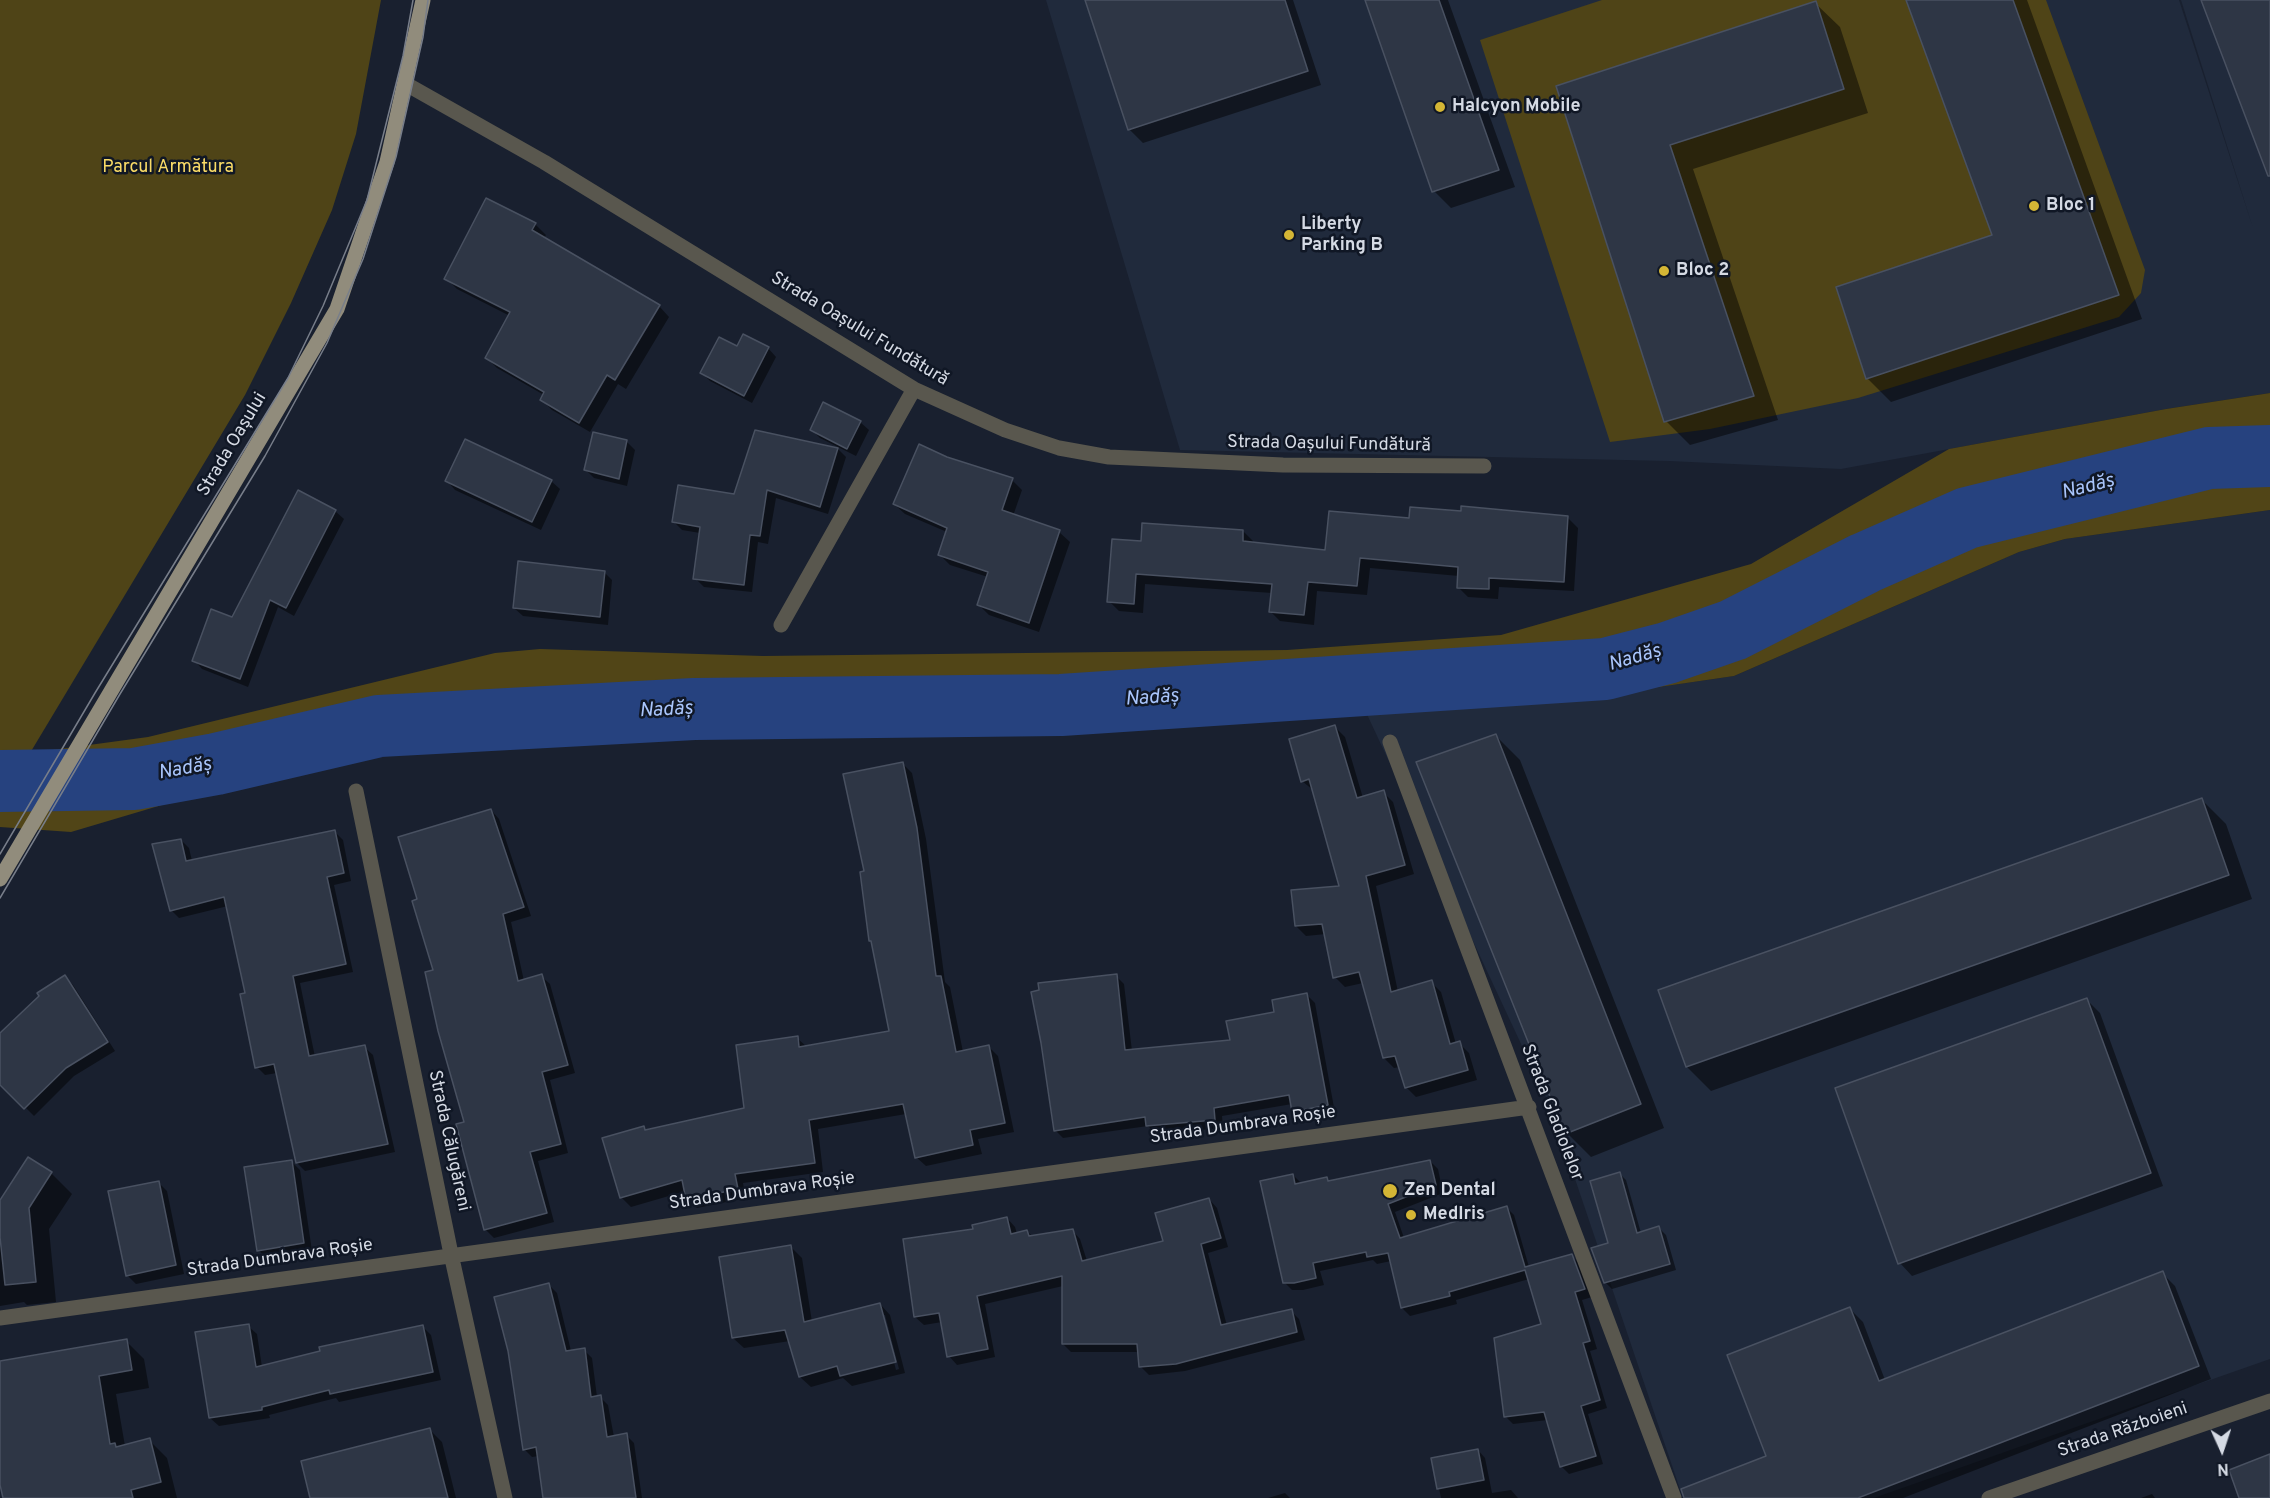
<!DOCTYPE html>
<meta charset="utf-8">
<style>
body{margin:0}
#map{position:relative;width:2270px;height:1498px;overflow:hidden;background:#19202f;font-family:Overpass,sans-serif}
canvas{display:block}
.north{position:absolute;left:2192px;top:1420px;width:60px;height:60px;-webkit-text-stroke:4px #101725;paint-order:stroke;rotate:177deg;font-size:16px;font-weight:700;line-height:24px;text-align:center;color:#d5dae4}
.north::after{content:'';display:block;margin:auto;width:21px;height:27px;background:#d5dae4;clip-path:polygon(50% 0,100% 100%,50% 72%,0 100%)}
</style>
<div id="map">
<canvas width="2270" height="1498"></canvas>
<div class="north">N</div>
</div>
<script>
const ctx = document.querySelector('canvas').getContext('2d');
ctx.lineJoin = 'round';
function paint(path, color) { ctx.fillStyle = color; ctx.fill(path, 'evenodd'); }
const shape = rows => new Path2D(rows.map(r => 'M' + r).join(''));
function stroke(path, color, width, dash) { ctx.strokeStyle = color; ctx.lineWidth = width; ctx.lineCap = dash ? 'butt' : 'round'; ctx.setLineDash(dash || []); ctx.stroke(path); }
function label(font, color, halo, rows, align = 'center') {
  ctx.font = font + ' Overpass,sans-serif'; ctx.lineWidth = 5; ctx.setLineDash([]); ctx.textBaseline = 'middle'; ctx.strokeStyle = halo; ctx.fillStyle = color; for (const [text, x, y, turn = 0] of rows) {
    ctx.save(); ctx.translate(x, y); ctx.rotate((+turn || 0) * Math.PI / 180); ctx.textAlign = isNaN(turn) ? turn : align; if (halo) ctx.strokeText(text, 0, 0); ctx.fillText(text, 0, 0); ctx.restore();
  }
}
const built = shape([
 [1046,0,2179,0,2253,228,2181,0,2270,0,2270,393,2166,409,1841,469,1669,461,1180,450],
 [2270,510,2270,1359,1874,1498,1683,1498,1551,1108,1364,708,1659,687,1734,676,2019,552,2065,539]
]);
const green = shape([
 [0,0,381,0,356,134,332,210,291,303,245,395,0,803],
 [1602,0,2046,0,2145,270,2141,293,2119,317,1858,398,1710,429,1610,442,1480,40]
]);
const forest = shape([
 [2270,393,2270,510,2065,539,2019,552,1734,676,1659,687,1364,708,902,727,411,736,320,758,71,832,0,827,0,803,30,753,148,737,495,653,540,649,763,656,1287,650,1501,635,1751,564,1949,449,2166,409]
]);
const shadow = shape([
 [1087,0,1293,0,1321,85,1143,143,1129,129],
 [1367,0,1448,0,1515,187,1451,208,1434,191],
 [1908,0,2027,0,2142,319,1891,402,1867,378,1994,236],
 [1815,3,1840,27,1868,113,1693,169,1778,420,1690,445,1666,421,1558,87],
 [535,224,546,235,544,238,659,306,669,317,626,389,618,384,590,432,552,410,542,400,544,395,497,368,486,357,510,316,457,289,446,278],
 [768,348,776,357,752,403,710,381,702,373],
 [860,422,869,430,856,456,820,438,811,429],
 [627,442,635,450,627,486,594,478,586,470],
 [838,449,846,457,828,514,776,498,768,544,758,542,752,592,704,587,695,578,700,533,682,530,674,522],
 [947,458,1012,480,1022,490,1013,516,1059,532,1070,542,1039,632,989,615,979,605,988,577,950,565,939,554,947,532,905,514,894,504],
 [447,481,551,481,560,489,541,530,455,490],
 [335,511,344,519,294,616,278,607,248,687,202,669,194,660],
 [1568,518,1578,528,1574,591,1499,587,1498,599,1468,597,1458,587,1459,576,1370,568,1367,595,1317,591,1314,625,1280,621,1270,611,1272,593,1145,584,1143,613,1119,611,1109,601,1142,543,1243,531,1253,541,1253,544,1326,552,1411,520],
 [604,572,612,580,608,625,523,616,514,608],
 [1335,727,1345,737,1363,798,1383,792,1393,802,1414,874,1376,886,1398,992,1431,982,1441,992,1456,1044,1459,1043,1469,1053,1477,1080,1416,1097,1406,1087,1400,1067,1394,1068,1384,1058,1363,983,1345,987,1335,977,1326,934,1306,936,1296,926,1341,887,1313,790,1302,781],
 [1496,736,1520,760,1664,1128,1591,1157,1567,1133],
 [902,763,912,773,926,839,945,982,950,987,963,1052,989,1047,998,1056,1014,1132,978,1139,982,1154,926,1166,916,1157,906,1114,818,1129,823,1172,743,1183,746,1198,697,1208,688,1199,686,1191,631,1207,621,1197,643,1128,647,1131,746,1109,797,1038,807,1047,891,1032,866,872],
 [2202,800,2226,824,2252,899,1711,1091,1687,1067],
 [491,810,499,819,531,916,511,922,524,981,541,976,550,984,575,1073,550,1080,568,1153,538,1161,554,1222,494,1238,485,1229,466,1124,419,900],
 [335,832,343,840,351,881,334,885,353,972,300,983,315,1057,364,1047,373,1055,395,1152,305,1171,297,1163,277,1073,265,1075,257,1067,247,994,228,906,179,918,171,910,181,840,189,848,192,861],
 [1116,976,1124,984,1132,1051,1231,1041,1307,995,1315,1003,1335,1113,1302,1119,1293,1111,1292,1104,1222,1116,1223,1128,1156,1134,1148,1126,1063,1138,1055,1130],
 [65,977,73,985,115,1051,74,1076,34,1116,0,1082,0,1036],
 [2087,1000,2100,1013,2163,1186,1912,1276,1900,1263],
 [29,1159,51,1173,72,1194,49,1229,56,1302,27,1305,24,1302,0,1306,0,1202],
 [291,1161,300,1170,312,1251,267,1258,258,1250],
 [1430,1161,1438,1169,1443,1193,1395,1212,1404,1238,1506,1207,1514,1215,1529,1267,1571,1255,1579,1263,1592,1297,1582,1300,1597,1349,1590,1351,1607,1408,1588,1414,1603,1464,1569,1474,1561,1466,1548,1420,1513,1424,1505,1416,1543,1325,1529,1279,1456,1300,1457,1304,1410,1316,1402,1308,1391,1261,1377,1264,1373,1260,1320,1271,1324,1285,1303,1290,1292,1290,1284,1282,1293,1175,1301,1183,1327,1179,1330,1182],
 [1619,1173,1626,1180,1641,1233,1659,1228,1666,1235,1676,1270,1612,1289,1605,1282],
 [158,1182,167,1191,184,1274,136,1284,127,1275],
 [1209,1199,1217,1208,1228,1247,1208,1253,1227,1326,1291,1311,1299,1319,1305,1340,1185,1371,1149,1375,1141,1367,1139,1352,1071,1352,1063,1344,1063,1286,985,1304,995,1357,957,1365,949,1356,942,1322,924,1325,915,1317,975,1230,1007,1218,1015,1227,1017,1234,1027,1231,1033,1237,1072,1230,1080,1239,1087,1261,1165,1242],
 [791,1247,802,1258,812,1322,880,1304,890,1315,905,1373,852,1386,843,1378,811,1387,800,1377,790,1341,744,1348,733,1338],
 [882,1315,885,1315,899,1369,896,1370],
 [2162,1273,2175,1286,2211,1379,1903,1498,1690,1498,1768,1457,1850,1309,1863,1322,1885,1380],
 [549,1285,557,1293,571,1351,584,1350,592,1358,597,1397,600,1397,608,1405,614,1437,626,1435,634,1443,642,1498,545,1498,539,1456,532,1457,524,1449],
 [248,1326,257,1334,262,1367,422,1326,431,1335,441,1380,339,1402,336,1398,269,1415,270,1418,219,1426,210,1418],
 [126,1341,144,1359,149,1388,116,1394,125,1446,149,1440,167,1458,177,1498,5,1498,0,1478,0,1363],
 [430,1430,442,1442,456,1498,311,1498],
 [1478,1450,1485,1458,1492,1493,1511,1490,1518,1498,1441,1498,1433,1459],
 [1285,1493,1290,1498,1268,1498],
 [2152,1494,2155,1498,2141,1498]
]);
const river = shape([
 [0,781,134,779,216,764,379,726,694,709,1061,705,1605,669,1667,653,1733,630,1865,563,1967,518,2209,458,2270,456]
]);
const building = shape([
 [1085,0,1285,0,1308,71,1128,130,1085,0],
 [1365,0,1439,0,1499,170,1432,192,1365,0],
 [1906,0,2013,0,2119,295,1866,379,1836,287,1992,235,1906,0],
 [2201,0,2270,0,2270,176,2268,176,2201,0],
 [1816,1,1844,89,1670,145,1754,396,1664,422,1556,86,1816,1],
 [486,198,536,223,532,230,660,305,615,380,607,375,579,423,540,400,544,392,485,358,510,312,444,279,486,198],
 [743,334,769,347,744,396,700,373,719,337,737,346,743,334],
 [823,402,861,421,847,449,810,430,823,402],
 [755,430,838,448,820,507,767,490,760,536,750,535,744,585,693,579,700,527,672,522,678,485,734,494,755,430],
 [593,432,627,440,619,479,584,470,593,432],
 [465,439,552,480,532,522,445,481,465,439],
 [919,444,947,457,1013,478,1002,510,1060,530,1029,623,977,605,988,572,938,555,947,528,893,504,919,444],
 [298,490,336,510,286,608,270,600,240,679,192,661,211,609,232,617,298,490],
 [1461,506,1568,516,1564,582,1489,578,1489,589,1457,588,1458,567,1360,558,1357,586,1308,582,1304,615,1269,612,1272,584,1136,574,1134,604,1107,602,1112,539,1141,541,1142,523,1243,530,1243,541,1325,550,1329,511,1409,518,1410,507,1461,511,1461,506],
 [518,561,605,571,600,617,513,608,518,561],
 [1335,725,1357,798,1384,790,1405,865,1366,876,1391,992,1432,980,1450,1044,1460,1041,1468,1070,1405,1088,1395,1056,1383,1058,1359,972,1333,978,1322,924,1295,926,1291,890,1339,886,1309,779,1301,782,1289,739,1335,725],
 [1496,734,1641,1104,1565,1134,1416,762,1496,734],
 [903,762,917,828,936,976,941,976,956,1052,989,1045,1005,1123,970,1130,973,1145,915,1158,903,1104,809,1120,815,1163,735,1174,738,1189,686,1200,682,1180,620,1198,602,1138,644,1126,645,1130,744,1108,736,1045,798,1036,799,1047,889,1031,871,941,869,941,860,872,864,871,843,774,903,762],
 [2202,798,2229,875,1686,1067,1658,990,2202,798],
 [491,809,524,907,503,914,518,981,542,974,568,1065,542,1072,561,1144,530,1152,547,1213,484,1230,456,1124,464,1122,438,1031,425,972,433,970,412,901,417,899,398,837,491,809],
 [335,830,344,873,327,877,346,964,293,976,309,1056,365,1045,388,1144,296,1163,274,1064,255,1068,240,994,245,993,224,897,170,911,152,844,181,839,186,861,335,830],
 [1117,974,1125,1050,1230,1040,1226,1021,1274,1012,1272,1000,1307,993,1328,1105,1292,1112,1289,1095,1214,1108,1215,1120,1146,1126,1145,1117,1054,1131,1041,1043,1031,992,1039,990,1038,983,1117,974],
 [65,975,108,1042,66,1068,24,1109,0,1085,0,1033,39,996,37,993,65,975],
 [2087,998,2151,1173,1898,1264,1835,1088,2087,998],
 [28,1157,52,1172,29,1208,36,1282,5,1285,0,1237,0,1200,28,1157],
 [292,1160,304,1243,257,1251,244,1167,292,1160],
 [1430,1160,1436,1185,1388,1204,1400,1238,1507,1206,1525,1267,1572,1254,1585,1289,1575,1292,1590,1341,1583,1343,1600,1400,1581,1406,1596,1456,1560,1467,1544,1412,1504,1417,1494,1338,1541,1324,1525,1270,1449,1292,1450,1296,1401,1308,1388,1253,1367,1257,1366,1252,1313,1263,1316,1278,1294,1283,1283,1283,1260,1181,1293,1174,1295,1184,1327,1177,1328,1181,1430,1160],
 [1620,1172,1637,1233,1659,1226,1670,1264,1604,1283,1591,1248,1608,1243,1590,1181,1620,1172],
 [159,1181,176,1265,126,1276,108,1191,159,1181],
 [1209,1198,1221,1238,1201,1244,1221,1325,1292,1309,1297,1332,1176,1364,1139,1367,1137,1344,1062,1344,1062,1276,977,1296,988,1349,947,1357,939,1313,914,1317,903,1239,973,1229,972,1225,1007,1217,1011,1234,1027,1230,1029,1236,1073,1229,1082,1261,1163,1241,1155,1213,1209,1198],
 [791,1245,804,1322,880,1303,896,1362,840,1376,837,1366,799,1377,785,1330,732,1338,719,1257,791,1245],
 [2163,1271,2199,1366,1858,1498,1684,1498,1681,1489,1766,1456,1727,1355,1850,1307,1879,1381,2163,1271],
 [549,1283,566,1351,585,1348,591,1397,601,1395,607,1437,627,1433,636,1498,543,1498,536,1447,523,1450,508,1351,494,1297,549,1283],
 [249,1324,256,1367,320,1351,319,1347,423,1325,433,1372,330,1394,329,1390,262,1407,262,1410,209,1418,195,1332,249,1324],
 [127,1339,132,1370,99,1376,110,1444,115,1443,116,1447,150,1438,161,1482,131,1490,133,1498,3,1498,0,1485,0,1361,127,1339],
 [430,1428,448,1498,310,1498,301,1461,430,1428],
 [1478,1449,1484,1480,1437,1489,1431,1458,1478,1449],
 [2270,1454,2270,1498,2239,1498,2229,1470,2270,1454]
]);
const minor = shape([
 [406,84,544,162,914,389,1005,430,1059,448,1109,457,1283,465,1484,466],
 [781,625,914,389],
 [1390,742,1674,1498],
 [356,791,451,1254,505,1498],
 [0,1318,1529,1107],
 [1989,1498,2270,1401]
]);
const primary = shape([
 [0,879,337,309,387,162,423,0]
]);
const tram = shape([
 [0,854,95,693,288,378,323,306,367,200,403,56,413,0],
 [0,898,120,694,265,456,327,343,363,259,396,157,423,37,428,0]
]);
const markers = [
 [1440,107,6,"#d4b635"],
 [2034,206,6,"#d4b635"],
 [1289,235,6,"#d4b635"],
 [1664,271,6,"#d4b635"],
 [1390,1191,8,"#d4b635"],
 [1411,1215,6,"#d4b635"]
];
const poiNames = [
 ["Halcyon Mobile",1452,107],
 ["Bloc 1",2046,206],
 ["Liberty",1301,225],
 ["Parking B",1301,246],
 ["Bloc 2",1676,271],
 ["Zen Dental",1404,1191],
 ["MedIris",1423,1215]
];
const parkNames = [
 ["Parcul Armătura",168,168]
];
const streetNames = [
 ["Strada Oașului Fundătură",859,330,31],
 ["Strada Oașului",233,445,-59],
 ["Strada Oașului Fundătură",1329,445,1],
 ["Strada Gladiolelor",1551,1113,69],
 ["Strada Dumbrava Roșie",1243,1126,-8],
 ["Strada Călugăreni",448,1141,78],
 ["Strada Dumbrava Roșie",762,1192,-8],
 ["Strada Dumbrava Roșie",280,1259,-8],
 ["Strada Războieni",2123,1431,-19]
];
const waterNames = [
 ["Nadăș",2088,488,-14],
 ["Nadăș",1635,659,-16],
 ["Nadăș",1152,699,-4],
 ["Nadăș",666,711,-3],
 ["Nadăș",185,770,-10]
];
paint(built, '#202a3c');
paint(green, '#4f4417');
paint(forest, '#514517');
paint(shadow, '#0007');
stroke(river, '#26427f', 62);
paint(building, '#2e3645');
stroke(building, '#495161', 1.5);
stroke(minor, '#59574e', 15);
stroke(primary, '#918c7c', 15);
stroke(tram, '#787e8a', 1.5);
for (const [x, y, r, color] of markers) { const dot = new Path2D(); dot.arc(x, y, r, 0, 2 * Math.PI); ctx.fillStyle = color; ctx.fill(dot); stroke(dot, '#101725', 2); }
label('bold 18px', '#d5dae4', '#101725', poiNames, 'left');
label('18px', '#f9db67', '#101725', parkNames);
label('18px', '#d5dae4', '#101725', streetNames);
label('italic 20px', '#a9c5fc', '#101725', waterNames);
</script>
